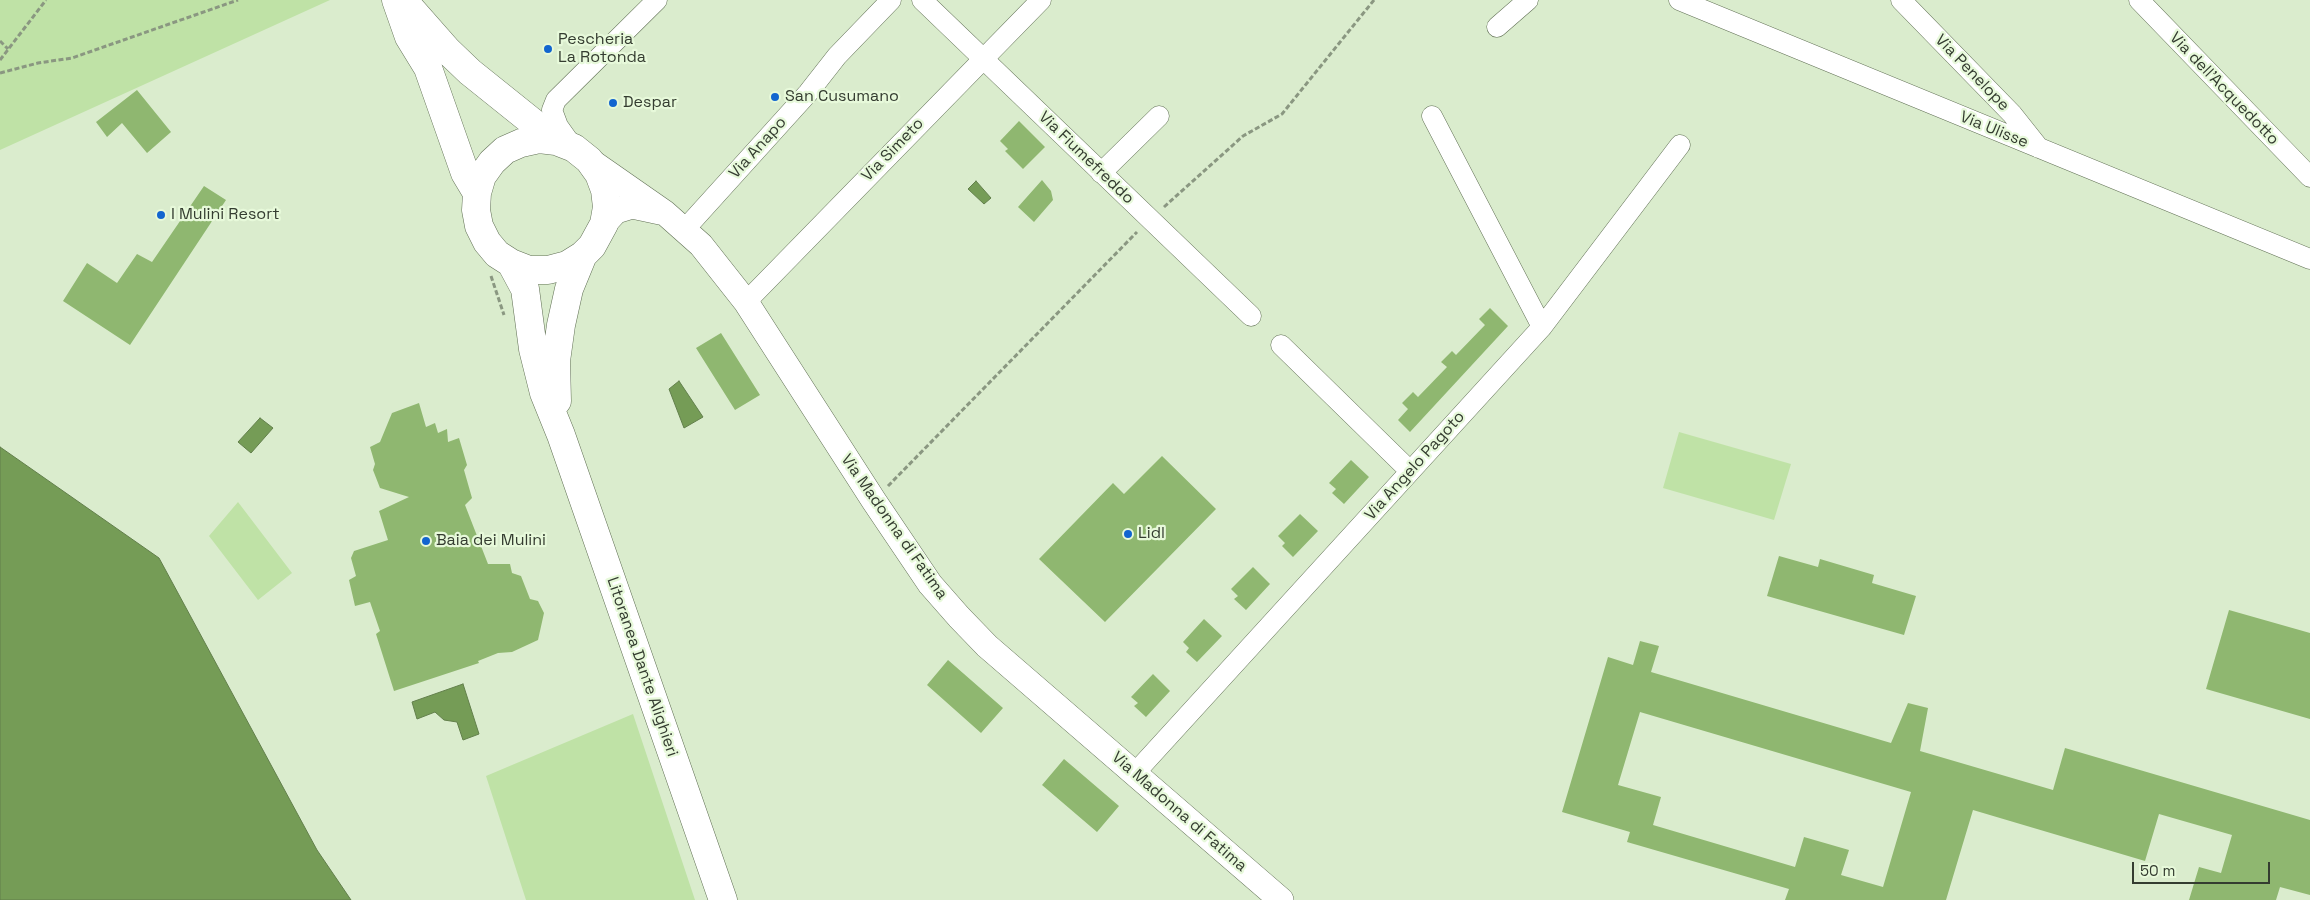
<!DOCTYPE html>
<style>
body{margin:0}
#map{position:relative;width:2310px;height:900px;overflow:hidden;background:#daeccd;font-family:"Space Grotesk",sans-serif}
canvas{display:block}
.scale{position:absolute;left:2132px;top:862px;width:138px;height:22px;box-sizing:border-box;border:2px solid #343c30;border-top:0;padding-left:6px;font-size:15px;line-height:18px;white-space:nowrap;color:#343c30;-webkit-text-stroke:4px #e7f9da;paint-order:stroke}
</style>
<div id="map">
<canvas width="2310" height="900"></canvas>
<div class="scale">50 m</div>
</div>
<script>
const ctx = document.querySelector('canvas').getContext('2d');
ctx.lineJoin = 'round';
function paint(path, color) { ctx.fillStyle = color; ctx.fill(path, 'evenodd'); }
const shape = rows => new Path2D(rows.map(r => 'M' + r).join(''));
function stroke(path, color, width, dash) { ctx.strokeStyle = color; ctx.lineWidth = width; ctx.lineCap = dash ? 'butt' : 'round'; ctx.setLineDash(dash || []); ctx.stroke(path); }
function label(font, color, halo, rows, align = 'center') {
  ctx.font = font + ' "Space Grotesk",sans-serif'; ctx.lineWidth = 4.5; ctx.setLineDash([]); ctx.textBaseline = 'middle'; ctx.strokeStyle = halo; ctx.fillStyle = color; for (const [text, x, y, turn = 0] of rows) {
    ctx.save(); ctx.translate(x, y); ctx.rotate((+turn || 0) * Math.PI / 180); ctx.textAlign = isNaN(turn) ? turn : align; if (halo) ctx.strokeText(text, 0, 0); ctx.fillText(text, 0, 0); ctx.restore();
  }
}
const green = shape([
 [0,0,330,0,0,150],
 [1679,432,1791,464,1774,520,1663,488],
 [238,502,292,573,258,600,209,536],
 [633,714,695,900,526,900,486,776]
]);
const water = shape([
 [976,181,991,198,984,204,968,189,976,181],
 [679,381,703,417,684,428,669,389,679,381],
 [260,418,273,428,251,453,238,442,260,418],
 [0,447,159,558,317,850,351,900,0,900,0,447],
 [463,684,479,734,463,740,457,722,444,720,435,712,417,719,412,702,463,684]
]);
const building = shape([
 [137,90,171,132,147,153,122,123,107,137,96,122],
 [1019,121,1045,147,1023,169,1005,151,1008,149,1000,141],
 [1042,180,1051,191,1053,200,1034,222,1018,207],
 [204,186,226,200,130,345,63,301,87,263,117,283,137,254,152,262],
 [1490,308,1508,326,1410,432,1398,420,1408,409,1402,403,1413,392,1418,397,1447,367,1441,362,1452,351,1456,355,1485,325,1479,319],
 [721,333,760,395,735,410,696,348],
 [419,403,426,427,435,423,438,433,447,429,448,442,459,438,467,465,464,470,472,498,465,505,488,564,510,564,512,573,521,576,530,599,538,601,544,613,538,640,512,652,498,653,478,661,479,663,394,691,376,634,380,631,370,602,355,606,349,580,356,576,351,558,354,551,388,540,379,511,409,497,380,488,373,470,375,464,370,447,380,442,392,413],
 [1162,456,1216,509,1105,622,1039,559,1113,483,1124,494],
 [1351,460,1369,477,1344,504,1332,493,1336,489,1329,483],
 [1300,514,1318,531,1293,557,1282,546,1285,543,1278,536],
 [1779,556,1818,567,1820,559,1874,575,1872,583,1916,596,1904,635,1767,596],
 [1253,567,1270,584,1246,610,1234,599,1238,596,1231,589],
 [2229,610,2310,633,2310,719,2206,689],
 [1204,619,1222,636,1197,662,1186,652,1189,648,1183,642],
 [1640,641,1659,646,1651,672,1891,743,1908,703,1928,708,1920,751,2053,790,2065,748,2310,820,2310,895,2280,887,2276,900,2189,900,2199,867,2221,873,2232,835,2159,814,2145,861,1973,810,1946,900,1785,900,1789,889,1627,842,1630,832,1562,812,1608,657,1633,665],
 [1640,712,1911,792,1883,887,1841,875,1849,850,1804,837,1795,867,1653,825,1661,797,1618,785],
 [948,660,1003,708,981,733,927,685],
 [1153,674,1170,691,1146,717,1134,706,1138,703,1131,697],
 [1064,759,1119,806,1097,832,1042,785]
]);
const path = shape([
 [0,41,8,49],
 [0,60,46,0],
 [0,73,38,63,72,58,238,0],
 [1164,207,1243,136,1282,114,1374,0],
 [491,276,504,315],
 [888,486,1137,232]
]);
const minor = shape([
 [922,0,1251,316],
 [1679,0,2310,259],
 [1901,0,2012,114,2039,148],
 [2139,0,2310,177],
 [1497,27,1528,0],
 [1432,116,1542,327],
 [573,147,558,126,552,110,556,100,657,0],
 [1101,173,1159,116],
 [685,229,808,93,837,56,891,0],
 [746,302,1041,0],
 [1281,345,1410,471],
 [1135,773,1542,327,1680,145]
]);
const tertiary = shape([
 [589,160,665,213,701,245,746,302,874,501,930,584,959,617,987,646,1281,900],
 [604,224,616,211,632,206,660,212]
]);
const secondary = shape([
 [396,0,409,37,428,68,465,173,477,193],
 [403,0,448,51,470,72,556,141,574,148,589,160,599,174,605,190,607,207,604,224,592,246,583,255,567,265,548,270,529,270,511,263,497,254,487,242,479,226,476,210,477,193,482,176,492,162,505,150,521,143,539,139,556,141],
 [511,263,525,289,533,349,544,393,561,435,723,900],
 [557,401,556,361,561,325,569,289,583,255]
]);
const markers = [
 [548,49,5,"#1265cf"],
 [775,97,5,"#1265cf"],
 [613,103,5,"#1265cf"],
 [161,215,5,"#1265cf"],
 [1128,534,5,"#1265cf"],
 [426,541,5,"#1265cf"]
];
const poiNames = [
 ["Pescheria",558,40],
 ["La Rotonda",558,58],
 ["San Cusumano",785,97],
 ["Despar",623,103],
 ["I Mulini Resort",171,215],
 ["Lidl",1138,534],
 ["Baia dei Mulini",436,541]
];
const streetNames = [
 ["Via Penelope",1972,73,46],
 ["Via dell'Acquedotto",2224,89,46],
 ["Via Ulisse",1994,130,22],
 ["Via Anapo",758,148,-48],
 ["Via Simeto",893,150,-46],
 ["Via Fiumefreddo",1086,158,44],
 ["Via Angelo Pagoto",1415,466,-48],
 ["Via Madonna di Fatima",894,527,55],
 ["Litoranea Dante Alighieri",642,667,71],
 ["Via Madonna di Fatima",1179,812,41]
];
paint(green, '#bfe2a6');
paint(water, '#759c56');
stroke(water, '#627f4b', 1);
paint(building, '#8fb770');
stroke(minor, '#617055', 21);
stroke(tertiary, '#617055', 26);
stroke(secondary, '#617055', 29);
stroke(path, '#8a9781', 3, [5, 2.5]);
stroke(minor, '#fff', 20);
stroke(tertiary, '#fff', 25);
stroke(secondary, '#fff', 28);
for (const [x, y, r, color] of markers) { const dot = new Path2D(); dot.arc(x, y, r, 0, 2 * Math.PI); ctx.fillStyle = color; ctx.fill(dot); stroke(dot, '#e7f9da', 2); }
label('16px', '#343c30', '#e7f9da', poiNames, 'left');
label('16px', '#343c30', '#e7f9da', streetNames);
</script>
